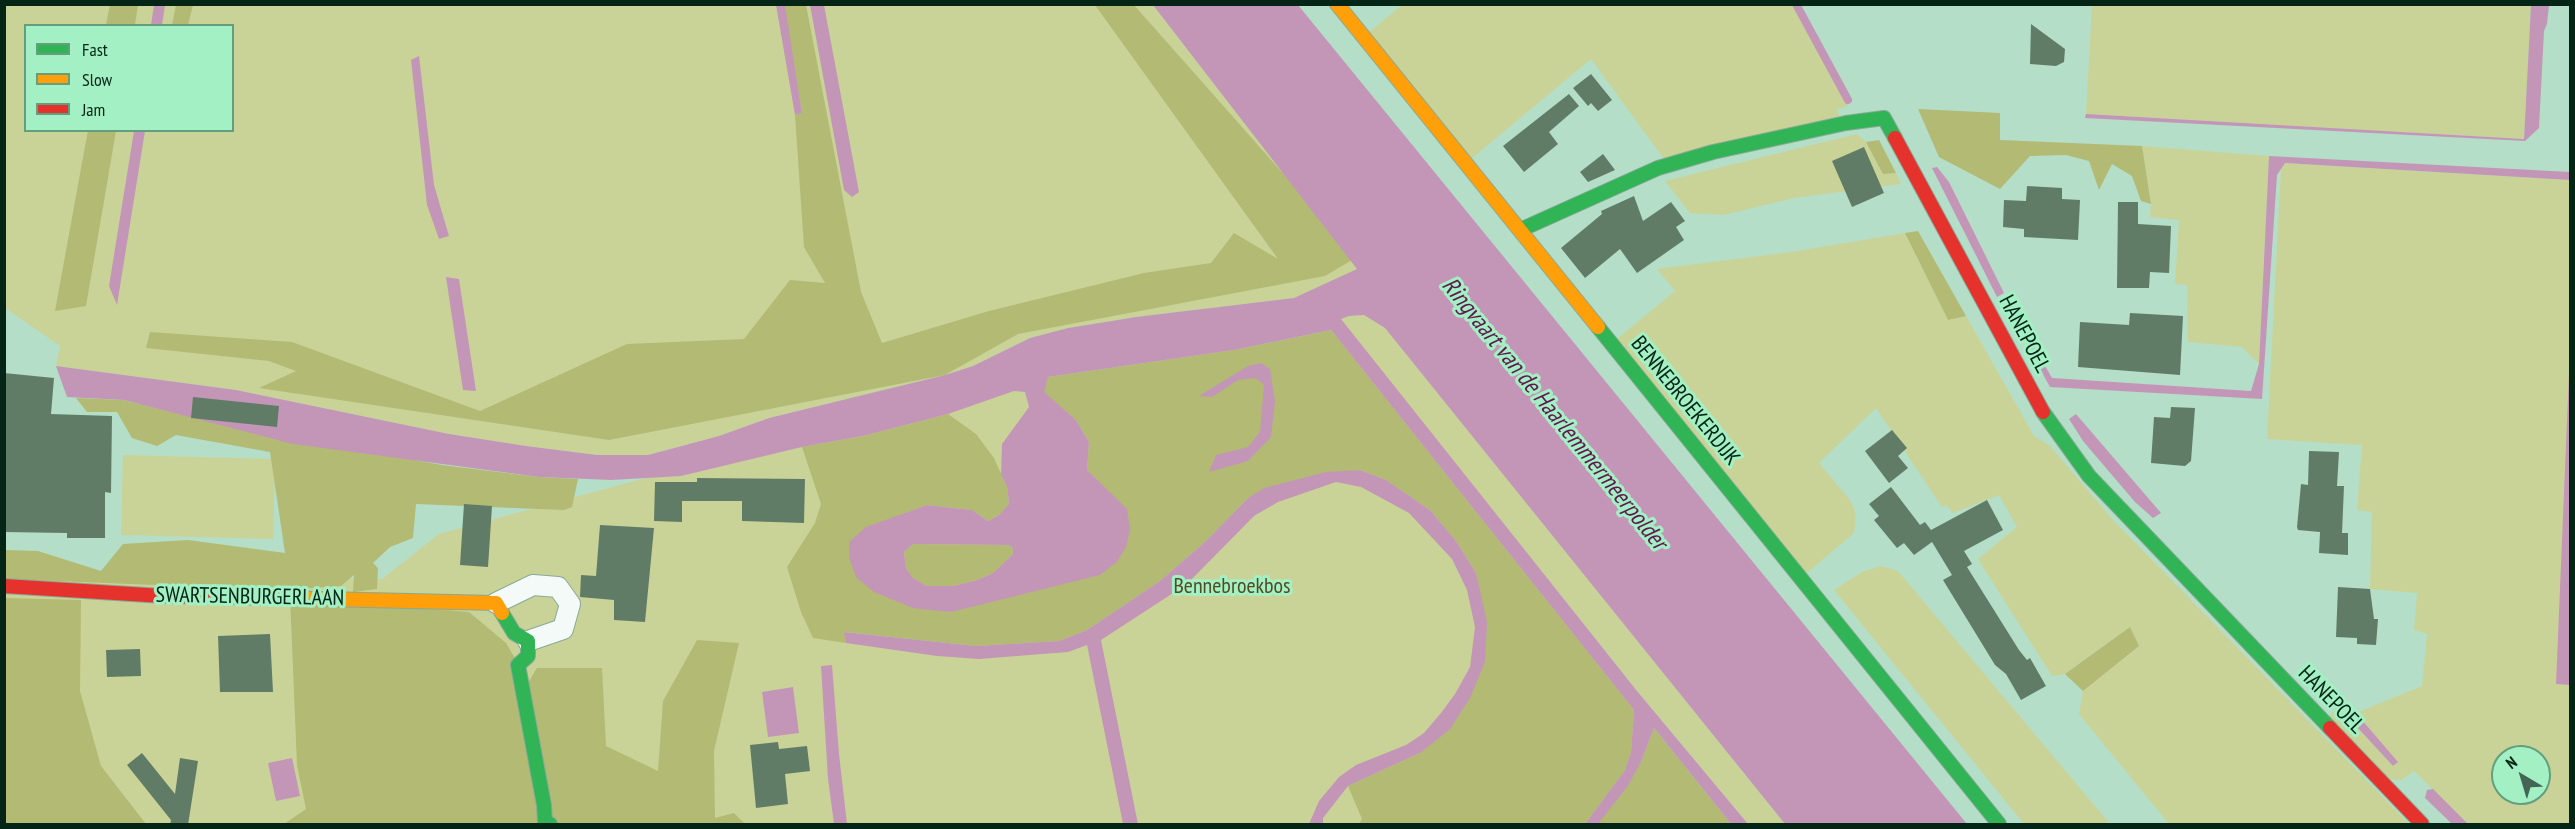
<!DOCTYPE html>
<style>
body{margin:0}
#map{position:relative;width:2575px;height:829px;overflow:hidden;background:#b4dec7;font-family:"PT Sans Narrow",sans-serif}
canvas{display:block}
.frame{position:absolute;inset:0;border:6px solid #042515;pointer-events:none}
.legend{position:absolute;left:24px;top:24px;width:210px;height:108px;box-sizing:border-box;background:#a3f0c4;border:2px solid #639f7e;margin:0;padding:8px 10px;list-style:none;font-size:18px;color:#042515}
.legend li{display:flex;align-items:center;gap:12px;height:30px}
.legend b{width:30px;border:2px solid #639f7e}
.north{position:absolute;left:2491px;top:745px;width:60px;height:60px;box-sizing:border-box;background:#a3f0c4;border:2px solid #639f7e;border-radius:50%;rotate:322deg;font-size:16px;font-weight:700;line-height:24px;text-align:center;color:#042515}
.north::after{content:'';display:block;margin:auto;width:21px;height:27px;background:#426653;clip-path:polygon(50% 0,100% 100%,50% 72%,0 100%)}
</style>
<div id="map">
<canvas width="2575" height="829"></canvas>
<div class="frame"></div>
<ul class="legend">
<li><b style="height:8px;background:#30b455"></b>Fast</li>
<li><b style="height:8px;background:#ff9f0a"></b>Slow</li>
<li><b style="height:8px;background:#e5322d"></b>Jam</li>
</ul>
<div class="north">N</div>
</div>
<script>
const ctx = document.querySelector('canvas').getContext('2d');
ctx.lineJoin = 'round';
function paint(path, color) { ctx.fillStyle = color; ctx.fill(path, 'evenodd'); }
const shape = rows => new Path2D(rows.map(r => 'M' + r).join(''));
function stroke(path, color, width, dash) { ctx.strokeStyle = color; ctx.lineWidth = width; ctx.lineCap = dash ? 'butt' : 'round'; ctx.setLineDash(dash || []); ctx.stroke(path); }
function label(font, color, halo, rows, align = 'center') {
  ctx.font = font + ' "PT Sans Narrow",sans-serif'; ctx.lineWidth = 6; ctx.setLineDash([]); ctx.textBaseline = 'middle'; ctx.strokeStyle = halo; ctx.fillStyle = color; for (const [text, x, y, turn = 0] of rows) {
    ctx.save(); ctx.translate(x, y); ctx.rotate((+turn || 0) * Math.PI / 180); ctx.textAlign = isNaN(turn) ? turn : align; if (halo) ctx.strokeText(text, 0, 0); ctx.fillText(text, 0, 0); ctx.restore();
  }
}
const green = shape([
 [4,5,1153,5,1358,269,1294,298,1136,317,1068,328,1030,338,973,366,945,375,769,418,719,436,648,455,597,455,526,446,449,434,236,390,56,366,60,346,5,308],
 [26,26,232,26,232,130,26,130],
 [1402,5,1800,5,1844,84,1848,106,1837,109,1839,116,1664,159,1591,59,1471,159,1368,33],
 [2092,5,2531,5,2524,139,2086,114],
 [1857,134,1866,142,1883,174,1896,173,1901,184,1794,198,1724,215,1690,213,1665,181],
 [2142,146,2269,156,2259,364,2242,347,2188,342,2187,285,2175,284,2179,220,2150,217,2151,204],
 [2285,163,2570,180,2570,824,2468,824,2414,771,2401,780,2388,779,2329,717,2344,696,2351,708,2345,714,2393,766,2398,763,2356,713,2422,686,2427,634,2414,630,2417,593,2370,589,2372,512,2357,510,2362,445,2267,439,2281,169],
 [2503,757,2539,757,2539,793,2503,793],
 [1905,233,1948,320,1966,316,2034,436,2049,445,2114,521,2409,824,2169,824,2079,714,2083,691,2139,646,2130,627,2065,674,2052,676,1978,559,2017,527,1999,495,1953,513,1946,505,1942,507,1876,408,1819,463,1850,500,1856,514,1854,533,1806,574,1617,339,1675,291,1657,269,1791,252],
 [1364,315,1385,328,1785,824,1748,824,1637,691,1340,319,1349,316],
 [1339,337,1728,824,5,824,5,576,382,579,439,534,771,444,1097,362],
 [123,455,275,459,273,539,121,535],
 [1881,566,1898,571,2110,824,2024,824,1834,590,1862,572]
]);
const forest = shape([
 [110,5,138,5,135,25,106,25],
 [176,5,193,5,188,25,172,25],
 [784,5,806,5,861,292,882,343,989,311,1144,273,1211,263,1234,233,1278,259,1095,5,1134,5,1357,257,1325,276,1018,334,945,375,609,440,259,388,296,371,269,361,146,348,150,332,292,342,480,411,627,344,744,339,790,280,825,283,804,247,795,115,802,113],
 [1918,109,2000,113,2000,140,2142,146,2151,204,2141,201,2132,176,2112,164,2099,190,2089,161,2066,155,2030,156,2000,189,1939,157],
 [88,130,116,131,86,306,55,311],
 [1879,140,1896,173,1883,174,1866,142],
 [1918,231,1966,316,1948,320,1905,233],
 [1331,330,1634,710,1631,752,1625,770,1585,824,1359,824,1362,819,1348,786,1420,753,1485,662,1476,573,1456,541,1430,510,1386,480,1360,470,1248,498,1206,541,1160,581,1087,630,1059,641,976,646,845,632,846,643,813,638,801,612,787,567,815,523,821,504,802,447,863,436,948,414,976,434,994,458,1007,487,1009,504,999,515,988,521,972,510,927,505,897,516,849,542,951,612,1102,485,1087,470,1089,442,1076,420,1043,392,1048,377,1234,350],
 [76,398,124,400,231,427,442,465,539,477,578,479,572,507,564,510,416,504,413,538,390,547,373,563,378,568,377,589,353,592,354,575,341,586,281,590,5,579,4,550,38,551,101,571,123,544,188,540,285,553,270,452,176,435,157,446,132,438,117,412,87,412],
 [913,544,1008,545,1013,548,1013,554,993,573,977,580,953,586,927,586,913,578,906,568,904,552],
 [290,597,469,612,506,643,516,660,526,686,537,668,602,668,606,746,658,771,663,701,697,640,739,643,714,751,715,818,734,813,745,824,284,824,306,809,297,765],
 [5,598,81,600,80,691,101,766,146,824,5,824],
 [2130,627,2139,646,2083,691,2065,674],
 [1654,728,1731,824,1598,824,1641,762]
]);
const water = shape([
 [154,5,165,5,162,25,151,25],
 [776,5,785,5,802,113,795,115],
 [810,5,824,5,859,192,852,197,844,190],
 [1153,5,1298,5,1967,824,1785,824,1385,328,1364,315,1349,316,1341,319,1637,691,1748,824,1731,824,1654,728,1641,762,1627,787,1598,824,1585,824,1625,770,1631,752,1634,710,1331,330,1234,350,1048,377,1044,392,1076,420,1089,442,1087,470,1127,509,1130,530,1126,547,1117,562,1100,575,951,612,913,608,874,592,856,577,849,557,849,542,866,527,927,505,972,510,988,521,999,515,1009,504,1007,487,1001,474,1002,444,1029,407,1025,392,1014,391,948,414,863,436,802,447,681,476,611,480,539,477,293,444,124,400,67,397,56,366,236,390,449,434,526,446,597,455,648,455,719,436,769,418,945,375,973,366,1030,338,1068,328,1136,317,1294,298,1357,269],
 [913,544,1008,545,1013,548,1013,554,993,573,977,580,953,586,927,586,913,578,906,568,904,552],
 [2531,5,2549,5,2547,24,2544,31,2539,128,2525,141,2085,118,2086,114,2524,139],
 [419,56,434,185,449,236,439,239,427,205,411,60],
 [134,131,145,131,117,305,109,286],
 [2269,156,2570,172,2570,180,2285,163,2277,175,2262,399,2050,387,2018,328,2025,331,2052,378,2251,391,2259,364],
 [1937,167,1949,182,2004,293,1997,297,1932,168],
 [446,277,459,279,476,391,463,390],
 [2570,349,2570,685,2556,684],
 [1261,363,1270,369,1275,401,1271,437,1248,461,1209,472,1216,455,1248,447,1260,432,1264,385,1256,378,1238,380,1212,397,1199,396,1248,366],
 [2076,414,2161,513,2153,518,2135,502,2083,441,2069,419],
 [1360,470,1386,480,1430,510,1456,541,1476,573,1487,622,1485,662,1470,698,1450,729,1420,753,1348,786,1323,818,1323,824,1309,824,1319,801,1339,777,1356,765,1406,745,1424,733,1441,713,1455,694,1470,667,1475,627,1467,590,1452,559,1409,513,1361,487,1336,482,1278,502,1254,516,1187,584,1101,640,1138,824,1123,824,1087,645,1068,652,979,659,937,656,846,643,844,632,976,646,1059,641,1087,630,1160,581,1206,541,1248,498,1264,488,1326,472],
 [832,665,839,754,847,824,834,824,828,779,821,666],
 [793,687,799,733,768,737,762,692],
 [2351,708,2356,713,2398,762,2393,766,2345,714],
 [292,758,300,796,276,801,268,763],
 [2433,789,2468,824,2452,824,2425,798,2427,790]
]);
const stream = shape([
 [1796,4,1848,100]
]);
const building = shape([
 [2031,24,2065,49,2064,62,2056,66,2030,64],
 [1591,74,1612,100,1598,111,1591,103,1588,106,1573,88],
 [1569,94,1579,106,1549,132,1558,144,1524,172,1503,146],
 [1864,147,1884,193,1852,207,1832,161],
 [1603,154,1615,170,1588,182,1580,172],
 [2027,186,2062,188,2062,199,2080,200,2078,240,2024,237,2024,229,2003,227,2004,200,2026,201],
 [1634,196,1643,221,1671,202,1685,221,1676,227,1684,240,1637,273,1620,249,1585,278,1561,248,1602,214,1601,211],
 [2118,202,2138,202,2138,224,2171,226,2169,273,2150,272,2149,288,2117,288],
 [2130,313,2183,316,2180,375,2078,367,2080,322,2129,325],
 [4,373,54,378,51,414,112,416,111,493,105,492,105,538,67,538,67,533,4,532],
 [193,397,279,406,277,427,191,418],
 [2171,407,2195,408,2191,461,2185,466,2151,463,2154,417,2170,418],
 [1892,430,1907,448,1898,456,1908,468,1889,483,1865,451],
 [2309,451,2339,452,2337,486,2344,486,2342,533,2348,533,2348,555,2319,553,2320,532,2298,530,2297,527,2301,484,2308,485],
 [697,478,805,479,804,523,742,521,742,501,682,501,682,522,654,521,655,482,697,482],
 [1891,487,1920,525,1925,522,1931,530,1987,500,2003,530,1964,551,1972,564,1967,567,2019,650,2027,660,2030,658,2046,686,2021,700,2006,674,1995,665,1943,580,1952,575,1932,542,1914,555,1904,543,1897,548,1874,520,1879,516,1869,504],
 [464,504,492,506,488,567,460,565],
 [600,525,654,528,645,622,614,620,614,600,580,597,581,575,596,576],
 [2338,587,2370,589,2374,619,2378,619,2376,645,2357,644,2357,638,2336,637],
 [270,634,273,692,220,692,218,636],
 [140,649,141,676,107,677,106,650],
 [778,742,779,749,807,746,810,771,785,774,788,804,756,808,750,745],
 [142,753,175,794,180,758,198,761,188,825,170,825,171,820,127,765]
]);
const street = shape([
 [496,603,533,585,558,587,570,604,563,629,528,641]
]);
const fast = shape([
 [1520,230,1658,168,1713,152,1846,123,1884,118,1895,138],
 [1598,327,1999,824],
 [2043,412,2089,476,2330,728],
 [502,613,514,633,528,641,528,656,518,665,544,805,545,822,550,824]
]);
const slow = shape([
 [1337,4,1598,327],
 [280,598,496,603,502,613]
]);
const jam = shape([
 [1895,138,2043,412],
 [4,586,163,596,280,598],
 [2330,728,2422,824]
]);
const streetNames = [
 ["HANEPOEL",2024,334,62],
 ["BENNEBROEKERDIJK",1685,401,51],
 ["SWARTSENBURGERLAAN",250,597,1],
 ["HANEPOEL",2331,700,46]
];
const parkNames = [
 ["Bennebroekbos",1232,587]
];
const waterNames = [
 ["Ringvaart van de Haarlemmermeerpolder",1554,414,51]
];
paint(green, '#cad397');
paint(forest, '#b2ba74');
paint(water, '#c396b8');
stroke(stream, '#c396b8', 8);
paint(building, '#617c66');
stroke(street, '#88a997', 22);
stroke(fast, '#88a997', 16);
stroke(slow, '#88a997', 16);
stroke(jam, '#88a997', 16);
stroke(street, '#f4faf7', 20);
stroke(fast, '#30b455', 14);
stroke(slow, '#ff9f0a', 14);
stroke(jam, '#e5322d', 14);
label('22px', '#042515', '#a3f0c4', streetNames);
label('22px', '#534b20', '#a3f0c4', parkNames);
label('italic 24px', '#60164f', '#a3f0c4', waterNames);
</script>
